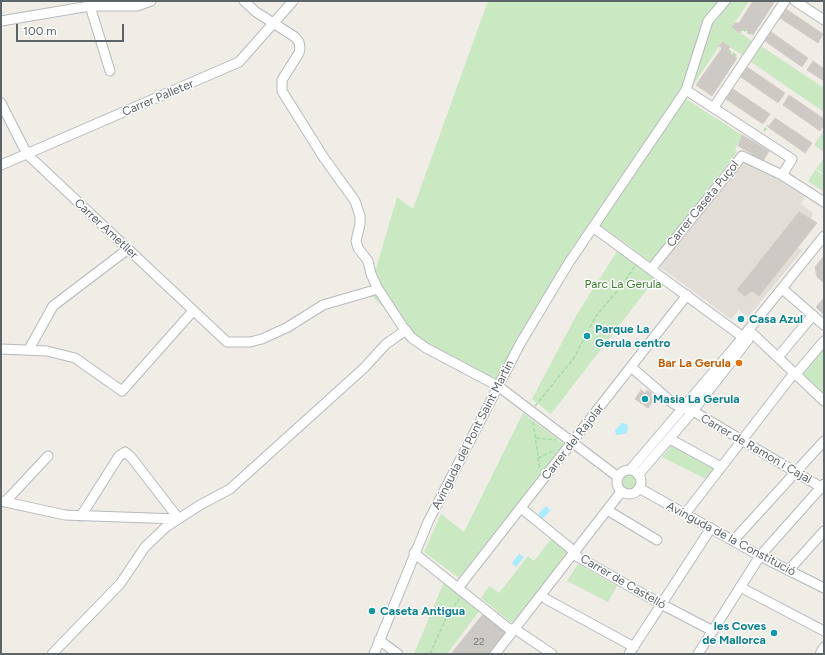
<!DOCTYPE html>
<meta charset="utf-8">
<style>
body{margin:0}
#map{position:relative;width:825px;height:655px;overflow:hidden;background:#f0ece6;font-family:Figtree,sans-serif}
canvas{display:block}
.frame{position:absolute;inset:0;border:2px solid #5d6467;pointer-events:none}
.scale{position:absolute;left:16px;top:24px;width:108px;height:18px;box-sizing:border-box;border:2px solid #5d6467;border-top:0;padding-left:5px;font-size:12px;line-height:14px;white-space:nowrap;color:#5d6467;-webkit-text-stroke:3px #fff;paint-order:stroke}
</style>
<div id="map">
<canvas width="825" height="655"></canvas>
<div class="frame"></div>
<div class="scale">100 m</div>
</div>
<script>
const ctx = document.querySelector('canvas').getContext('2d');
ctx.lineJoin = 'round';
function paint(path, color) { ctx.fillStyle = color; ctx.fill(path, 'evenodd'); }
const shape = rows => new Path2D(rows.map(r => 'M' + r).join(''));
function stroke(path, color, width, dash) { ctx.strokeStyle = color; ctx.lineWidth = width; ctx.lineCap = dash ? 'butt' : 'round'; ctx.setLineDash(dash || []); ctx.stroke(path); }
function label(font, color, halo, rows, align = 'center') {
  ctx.font = font + ' Figtree,sans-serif'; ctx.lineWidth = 3; ctx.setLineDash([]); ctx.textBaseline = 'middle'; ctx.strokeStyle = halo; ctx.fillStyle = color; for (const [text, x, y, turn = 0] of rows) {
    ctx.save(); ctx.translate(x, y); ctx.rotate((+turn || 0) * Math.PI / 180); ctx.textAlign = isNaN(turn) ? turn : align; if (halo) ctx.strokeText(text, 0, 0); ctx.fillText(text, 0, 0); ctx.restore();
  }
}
const education = shape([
 [744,160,779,180,805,197,801,204,813,213,811,219,817,223,798,247,802,251,748,317,739,310,731,319,660,267,709,202]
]);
const green = shape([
 [488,1,749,1,732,27,752,41,742,55,722,42,694,84,691,82,593,227,498,386,426,348,404,319,400,324,369,293,397,197,413,209],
 [761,46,824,88,824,112,751,62],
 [686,99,742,135,735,150,737,152,651,262,600,225],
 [824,130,824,152,814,145],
 [824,158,824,174,816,169],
 [815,170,824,175,824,192,808,181],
 [618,250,656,278,551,414,532,399,577,314],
 [824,347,824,395,802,373],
 [523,413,564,444,459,578,424,552,441,514,464,532],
 [673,443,716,468,708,480,662,457],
 '621 481a8 8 0 1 1 16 0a8 8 0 1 1-16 0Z',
 [551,539,567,552,514,625,481,598,489,586,499,593,528,556,534,561],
 [578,564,617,586,608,602,567,581],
 [444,582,480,610,447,654,414,654]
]);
const water = shape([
 [622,423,627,424,628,430,625,434,616,435,615,430],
 [546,506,550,510,543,519,538,514],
 [519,554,524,557,516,567,512,563]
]);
const building = shape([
 [753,1,775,1,753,35,743,28,740,33,732,27,735,23,739,23,753,1],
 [786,9,823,34,818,43,780,18,786,9],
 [771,32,808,58,802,67,765,41,771,32],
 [723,42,730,47,727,51,737,58,712,96,696,85,722,48,719,46,723,42],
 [813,61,824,69,824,81,807,70,813,61],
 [747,67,785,93,778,103,741,77,747,67],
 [733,89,770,114,763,124,726,99,733,89],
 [789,95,824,119,824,125,820,131,783,105,789,95],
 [775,118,812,143,805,153,768,127,775,118],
 [742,135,754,142,747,151,738,146,742,135],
 [754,142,769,151,763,161,747,151,754,142],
 [799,212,817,223,759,296,752,291,745,296,737,290,799,212],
 [824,256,824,283,817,277,815,267,824,256],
 [824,298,824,315,816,307,824,298],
 [641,390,645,393,647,390,652,394,650,396,655,399,648,408,635,399,641,390],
 [484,613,507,631,489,654,451,654,484,613]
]);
const path = shape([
 [742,29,752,35],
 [728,50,738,57],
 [764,131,768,125],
 [535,406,574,358,596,316,622,285,635,266],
 [533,422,540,470],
 [536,438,556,440],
 [538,458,555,450],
 [430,654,447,616,459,599]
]);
const minor = shape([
 [244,1,256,12,295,37,299,42,300,48,299,53,282,80,282,91,324,158,355,201,360,216,360,224,356,241,358,248,368,261,371,274,378,289,403,327,412,338,426,348,498,386,618,477],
 [795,1,824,20],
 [90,6,110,71],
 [1,21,90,6,137,6,151,1],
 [686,90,792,159,782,175],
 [1,103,27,154,227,342,250,342,262,339,288,327,323,305,378,289],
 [714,107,785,1],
 [1,165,239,62,293,1],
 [593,227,747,340],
 [651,269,742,156,782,175,824,202],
 [786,292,824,325],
 [753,334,824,401],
 [1,349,47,351,75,358,122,391,193,311],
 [29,349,53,306,128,249],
 [778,357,813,315],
 [631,367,674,404,693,411,824,489],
 [796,374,824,341],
 [670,439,721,467],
 [630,470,733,349,824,236],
 '617 482a12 12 0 1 1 24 0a12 12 0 1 1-24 0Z',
 [638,475,693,411,748,340],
 [639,488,760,556,824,588],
 [1,501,65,515,178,519],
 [5,502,48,456],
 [521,508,569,547,578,557,661,604,713,631],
 [612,513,657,540],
 [685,514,794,373],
 [81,516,119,456,125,452,131,457,179,519],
 [733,541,824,441],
 [414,553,508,628,518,631,552,654],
 [789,570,824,531],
 [740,587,824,631],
 [458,588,687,295],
 [546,599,634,647],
 [379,640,398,654],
 [52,654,120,584,145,547,166,527,200,505,230,489,364,368,386,344,406,330],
 [374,654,428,522,520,344,568,264,686,90,708,21,725,1],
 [495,654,621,492],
 [629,654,711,528],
 [698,654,760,556,824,484],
 [820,654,824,647]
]);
const markers = [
 [741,319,4,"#0f9aa8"],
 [587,336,4,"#0f9aa8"],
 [739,363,4,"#e8710a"],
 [645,399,4,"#0f9aa8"],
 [372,611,4,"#0f9aa8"],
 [774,633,4,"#0f9aa8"]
];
const numberNames = [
 ["22",479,642]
];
const streetNames = [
 ["Carrer Palleter",158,98,-23],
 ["Carrer Caseta Puçol",703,204,-51],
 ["Carrer Ametller",106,229,43],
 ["Avinguda del Pont Saint Martin",473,435,-63],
 ["Carrer del Rajolar",573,442,-52],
 ["Carrer de Ramon i Cajal",756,449,30],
 ["Avinguda de la Constitució",731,539,28],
 ["Carrer de Castelló",623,582,30]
];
const parkNames = [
 ["Parc La Gerula",623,284]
];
const cultureNames = [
 ["Casa Azul",749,319],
 ["Parque La",595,329],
 ["Gerula centro",595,343],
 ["Masia La Gerula",653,399],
 ["Caseta Antigua",380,611],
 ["les Coves",766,626,"right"],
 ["de Mallorca",766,640,"right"]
];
const foodNames = [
 ["Bar La Gerula",731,363]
];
paint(education, '#e2ddd7');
paint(green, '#cae9c2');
paint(water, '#a7edff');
paint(building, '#cdc9c5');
stroke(building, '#d6ccc4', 1);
stroke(minor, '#b6babd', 11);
stroke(path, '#a4dba6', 1.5, [4, 2]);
stroke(minor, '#fff', 9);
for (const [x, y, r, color] of markers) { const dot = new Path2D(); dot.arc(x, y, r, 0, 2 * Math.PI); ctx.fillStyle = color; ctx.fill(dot); stroke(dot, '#fff', 1.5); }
label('10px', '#797d7e', null, numberNames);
label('12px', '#5d6467', '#fff', streetNames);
label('12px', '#3f8230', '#fff', parkNames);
label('bold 12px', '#0d838f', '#fff', cultureNames, 'left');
label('bold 12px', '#c56008', '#fff', foodNames, 'right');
</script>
